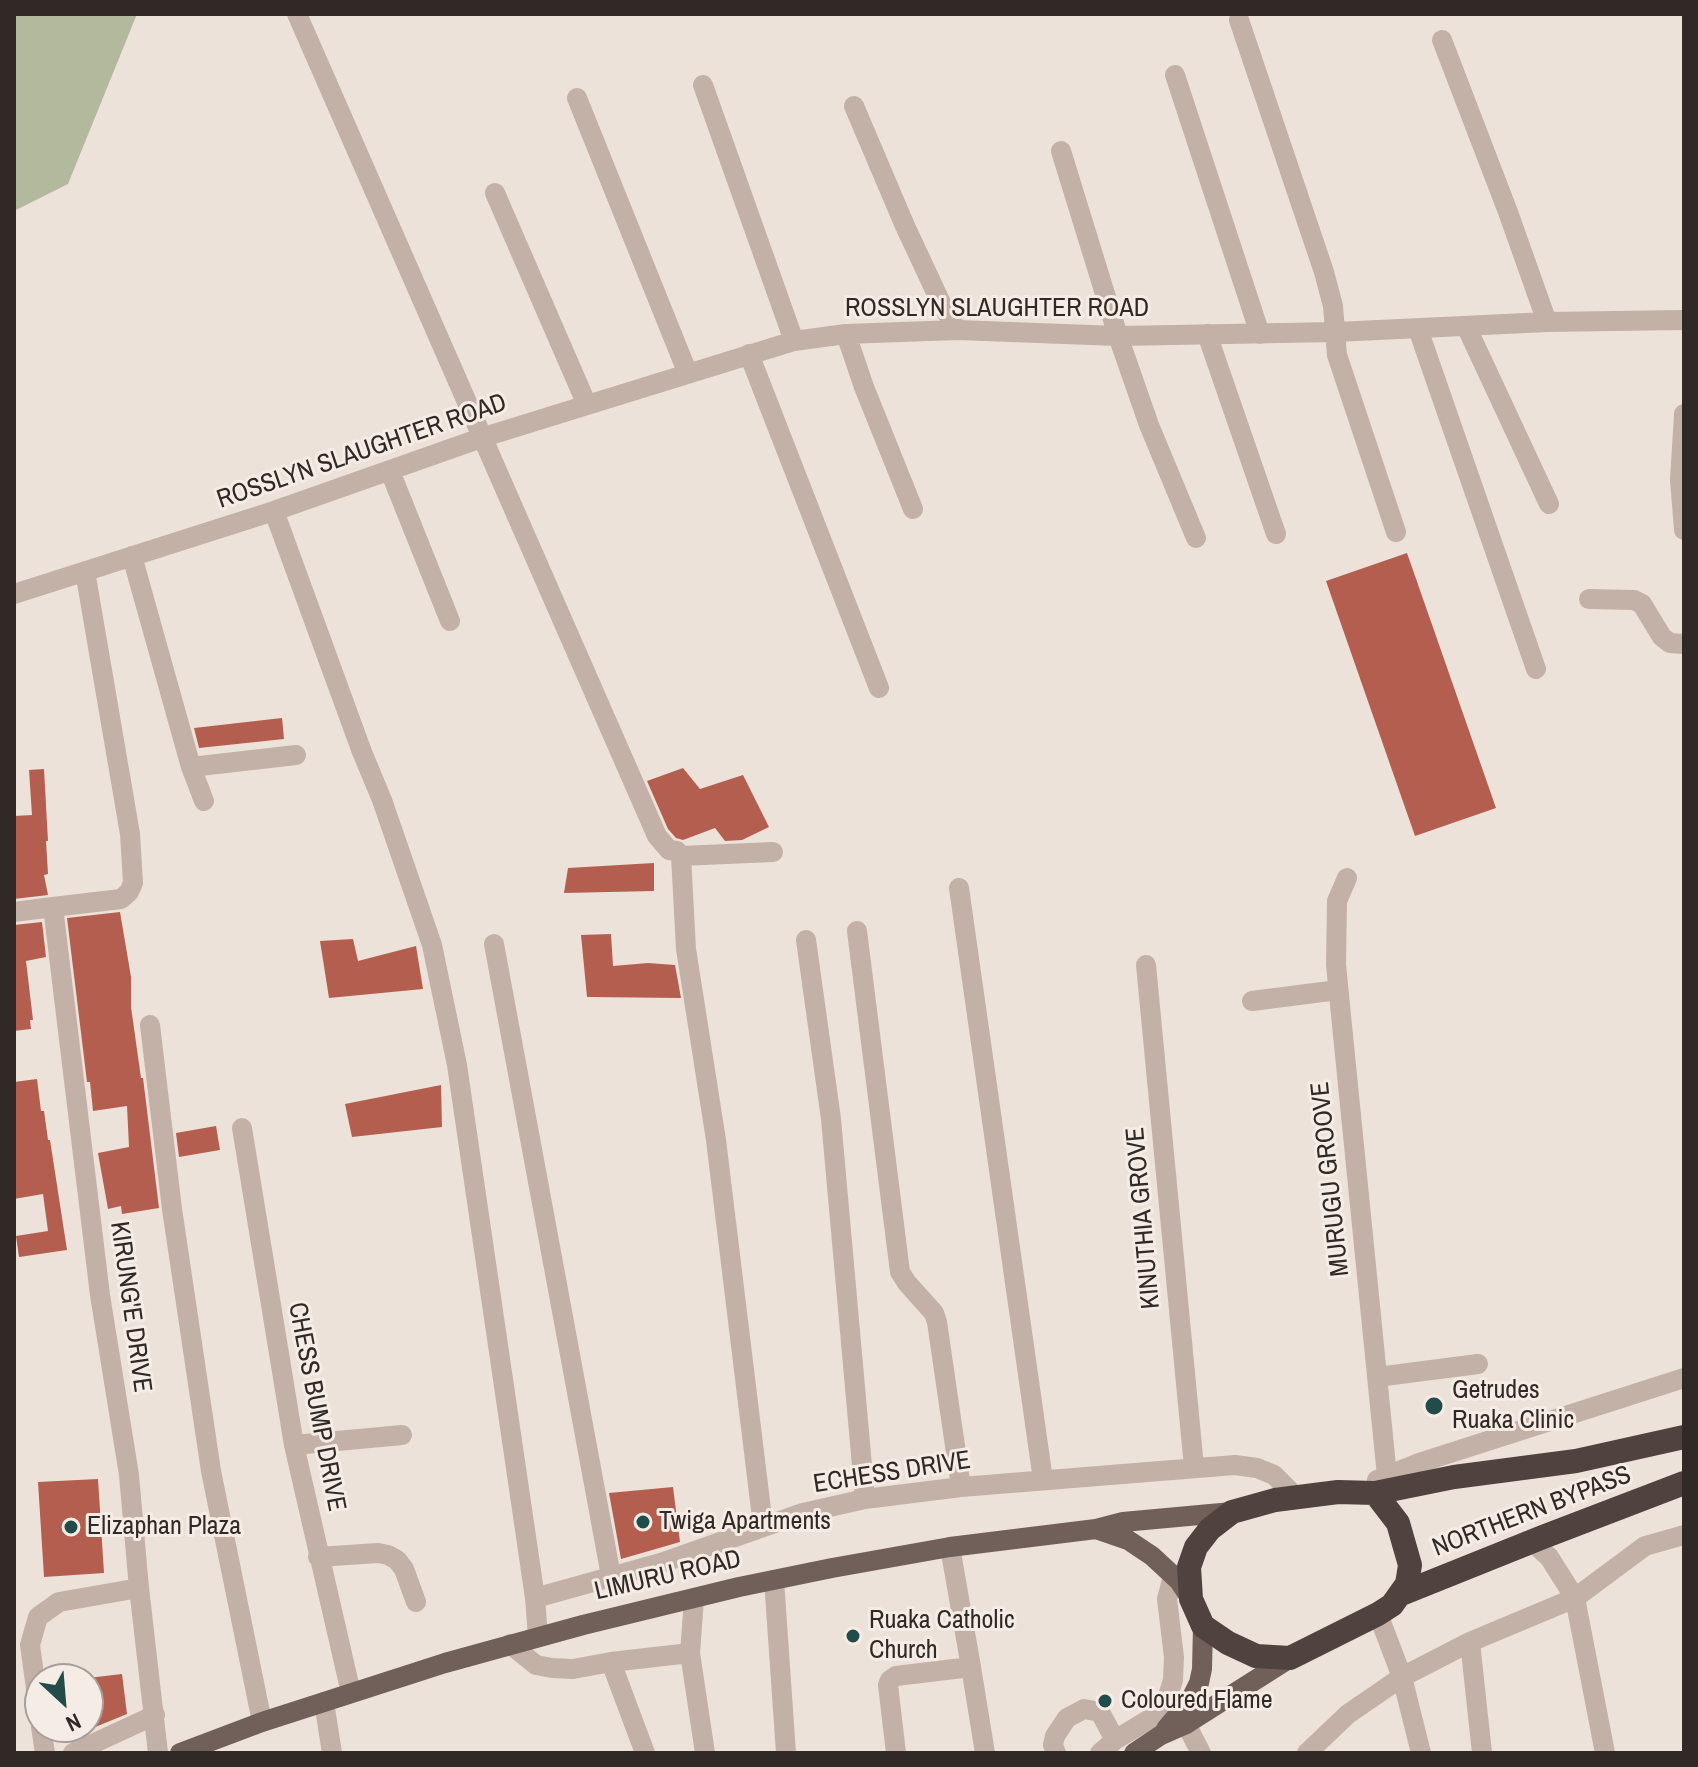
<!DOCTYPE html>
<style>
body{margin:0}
#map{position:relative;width:1698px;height:1767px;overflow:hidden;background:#ede2d9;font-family:"Archivo Narrow",sans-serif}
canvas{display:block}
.frame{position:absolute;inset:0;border:16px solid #312926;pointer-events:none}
.north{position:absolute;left:24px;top:1663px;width:80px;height:80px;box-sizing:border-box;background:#f5ece5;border:2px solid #a79e99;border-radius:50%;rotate:154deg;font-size:22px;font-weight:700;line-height:32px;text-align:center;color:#312926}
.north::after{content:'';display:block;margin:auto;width:28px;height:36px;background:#224c4a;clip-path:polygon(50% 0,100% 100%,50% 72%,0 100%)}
</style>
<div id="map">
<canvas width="1698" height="1767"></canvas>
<div class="frame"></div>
<div class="north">N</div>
</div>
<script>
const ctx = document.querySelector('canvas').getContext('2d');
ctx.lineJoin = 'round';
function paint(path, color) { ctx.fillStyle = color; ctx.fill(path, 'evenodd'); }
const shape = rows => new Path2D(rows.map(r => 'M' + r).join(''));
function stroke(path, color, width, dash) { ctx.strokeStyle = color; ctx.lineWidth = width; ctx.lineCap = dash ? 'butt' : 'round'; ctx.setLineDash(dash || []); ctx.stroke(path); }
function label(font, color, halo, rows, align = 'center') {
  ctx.font = font + ' "Archivo Narrow",sans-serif'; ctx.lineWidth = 6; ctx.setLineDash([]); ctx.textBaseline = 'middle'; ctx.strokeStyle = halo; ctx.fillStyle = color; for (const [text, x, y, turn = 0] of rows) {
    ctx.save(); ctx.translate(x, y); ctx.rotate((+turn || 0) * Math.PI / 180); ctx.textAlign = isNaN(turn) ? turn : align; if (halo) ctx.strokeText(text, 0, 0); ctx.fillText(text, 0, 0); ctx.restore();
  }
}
const green = shape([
 [14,14,137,14,68,184,14,211]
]);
const building = shape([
 [1407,553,1496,808,1415,836,1326,581],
 [282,718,284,739,199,748,194,728],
 [683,768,700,789,743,775,769,827,742,840,725,841,715,828,683,840,676,838,668,829,647,781],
 [44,769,48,841,46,841,48,874,44,875,48,895,14,899,14,816,32,815,29,770],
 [654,863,654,891,564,893,568,868],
 [120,912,131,977,131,1007,141,1078,143,1078,159,1208,122,1214,121,1206,108,1209,98,1153,129,1147,127,1106,93,1111,90,1082,87,1082,67,918],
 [42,922,46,957,26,961,33,1020,30,1020,31,1029,14,1031,14,925],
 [611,934,613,966,648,963,675,965,681,998,587,997,581,935],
 [353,939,358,961,416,946,423,989,329,998,320,941],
 [37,1079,41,1111,44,1111,48,1140,50,1140,67,1250,19,1257,16,1236,48,1231,43,1194,14,1199,14,1082],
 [441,1085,442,1127,352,1137,345,1104],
 [216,1126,220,1150,179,1157,176,1133],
 [98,1479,104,1573,44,1577,38,1482],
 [673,1487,680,1542,621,1559,609,1493],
 [122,1674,127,1714,88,1730,88,1678]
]);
const minor = shape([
 [297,14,657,836,669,850,677,851,681,856,686,949,716,1140,763,1526],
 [1239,20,1324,272,1333,306,1337,355,1396,532],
 [1442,40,1508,212,1547,322],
 [1175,75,1260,334],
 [703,85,794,341],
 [577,98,688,374],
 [854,106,905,226,941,303,957,330],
 [1061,151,1118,336,1149,425,1196,538],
 [495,193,587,405],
 [1467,328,1549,504],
 [1418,329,1536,669],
 [846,334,864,387,913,509],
 [1207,334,1276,534],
 [749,354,879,688],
 [1684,414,1680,480,1684,530],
 [390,471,450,621],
 [274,511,362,752,382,800,432,945,457,1065,535,1598],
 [132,556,191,767,204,801],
 [14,594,274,511,484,437,794,341,846,334,957,330,1118,336,1336,332,1547,322,1684,320],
 [1589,599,1634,600,1642,604,1662,637,1670,643,1684,644],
 [191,767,296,755],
 [681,856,773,852],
 [1347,878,1337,901,1336,965,1387,1476],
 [959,888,1043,1480],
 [53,907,121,899,129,892,133,883,130,834,85,571],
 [14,912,53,907,100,1295,129,1475,139,1588,158,1753],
 [857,931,900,1272,907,1283,934,1313,937,1322,961,1487],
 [806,940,831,1119,865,1499],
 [494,944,611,1576],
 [1146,965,1194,1467],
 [1252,1001,1338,990],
 [150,1025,172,1209,211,1471,262,1722],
 [242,1128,294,1445,351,1693],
 [1377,1377,1478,1364],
 [294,1445,402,1435],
 [1377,1480,1419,1463,1684,1378],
 [1531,1541,1549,1557,1575,1598,1605,1753],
 [318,1557,378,1553,388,1555,397,1560,404,1569,416,1602],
 [774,1580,786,1753],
 [694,1599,690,1653,705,1753],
 [1378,1614,1402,1677,1421,1753],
 [538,1637,535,1598,661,1563,803,1513,865,1499,961,1487,1235,1465,1257,1468,1274,1475,1296,1497],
 [1470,1642,1482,1753],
 [510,1644,536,1665,552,1668,573,1669,611,1662,690,1653],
 [611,1662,645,1753],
 [971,1667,985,1753],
 [324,1702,332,1753],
 [40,1718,30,1645,38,1617,59,1602,139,1588],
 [1186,1724,1201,1753],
 [41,1727,45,1753],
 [73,1753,155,1715],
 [896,1753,888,1685,890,1680,896,1676,971,1667,950,1547],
 [1056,1753,1053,1745,1055,1736,1067,1718,1084,1709,1100,1712,1115,1740],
 [1100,1753,1115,1740,1153,1717,1168,1696,1173,1680,1174,1657,1167,1599,1173,1576],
 [1307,1753,1348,1714,1402,1677,1470,1642,1575,1598,1645,1546,1684,1535]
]);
const major = shape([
 [1096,1529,1128,1540,1152,1556,1179,1581,1191,1599],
 [1166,1729,1191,1699,1199,1683,1202,1669,1203,1626],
 [180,1753,262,1722,445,1663,583,1625,739,1587,832,1568,950,1547,1096,1529,1123,1522,1232,1512],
 [1134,1753,1161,1735,1186,1724,1290,1658]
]);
const highway = shape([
 [1375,1493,1398,1523,1410,1565,1407,1584,1392,1605,1378,1614,1290,1658,1256,1656,1228,1643,1203,1626,1191,1599,1189,1567,1196,1547,1210,1529,1232,1512,1275,1500,1338,1492,1375,1493,1454,1477,1576,1461,1684,1437],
 [1401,1594,1543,1537,1684,1483]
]);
const markers = [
 [1434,1406,10,"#224c4a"],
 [643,1522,8,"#224c4a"],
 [71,1527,8,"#224c4a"],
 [853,1636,8,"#224c4a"],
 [1105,1701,8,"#224c4a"]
];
const streetNames = [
 ["ROSSLYN SLAUGHTER ROAD",997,309],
 ["ROSSLYN SLAUGHTER ROAD",362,452,-19],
 ["MURUGU GROOVE",1331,1179,-96],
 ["KINUTHIA GROVE",1144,1218,-95],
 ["KIRUNG'E DRIVE",130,1307,82],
 ["CHESS BUMP DRIVE",316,1407,79],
 ["ECHESS DRIVE",892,1473,-9],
 ["NORTHERN BYPASS",1532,1512,-21],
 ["LIMURU ROAD",668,1576,-13]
];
const poiNames = [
 ["Getrudes",1452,1391],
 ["Ruaka Clinic",1452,1421],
 ["Twiga Apartments",659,1522],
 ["Elizaphan Plaza",87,1527],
 ["Ruaka Catholic",869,1621],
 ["Church",869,1651],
 ["Coloured Flame",1121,1701]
];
paint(green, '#b3b99c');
paint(building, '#b45e50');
stroke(minor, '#c3b1a7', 20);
stroke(major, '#715f5a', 20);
stroke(highway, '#50423f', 24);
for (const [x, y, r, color] of markers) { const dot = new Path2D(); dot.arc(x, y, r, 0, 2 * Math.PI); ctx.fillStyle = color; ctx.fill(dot); stroke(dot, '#f5ece5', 3); }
label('26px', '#312926', '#f5ece5', streetNames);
label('26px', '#312926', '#f5ece5', poiNames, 'left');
</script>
